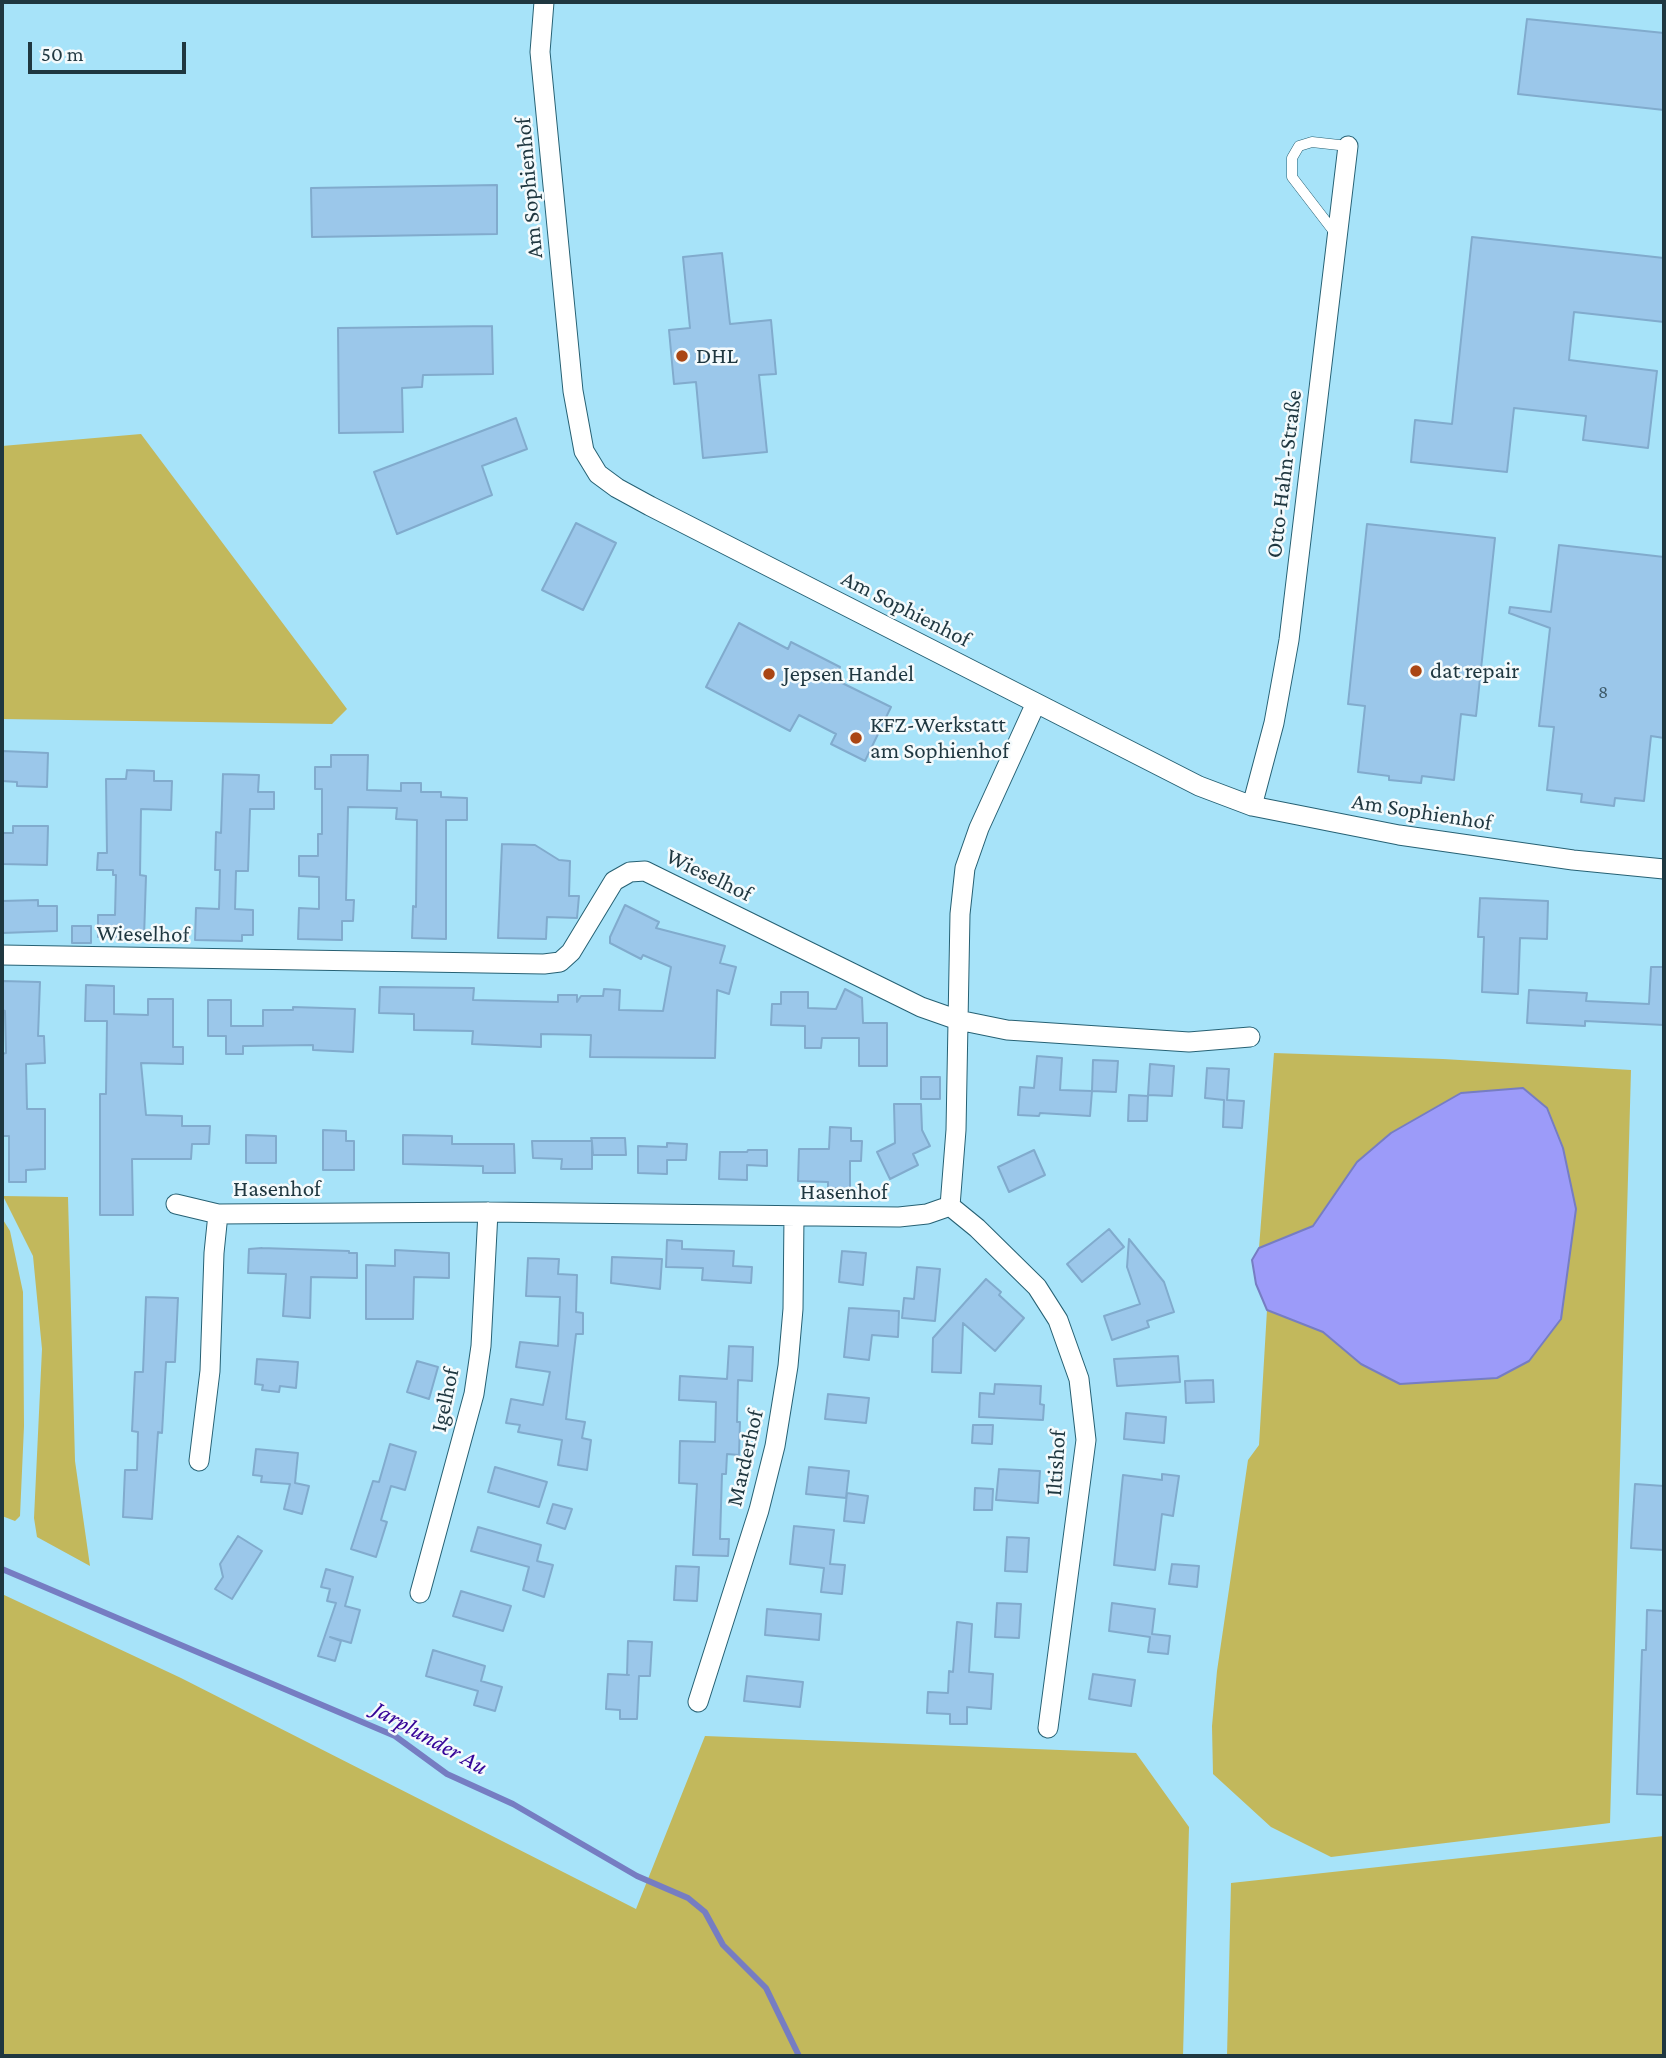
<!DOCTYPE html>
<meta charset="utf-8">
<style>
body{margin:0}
#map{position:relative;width:1666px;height:2058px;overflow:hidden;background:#a7e3f9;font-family:"Crimson Pro",serif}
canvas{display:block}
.frame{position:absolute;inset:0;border:4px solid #1f3740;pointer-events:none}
.scale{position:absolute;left:28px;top:42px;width:158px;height:32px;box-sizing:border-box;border:4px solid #1f3740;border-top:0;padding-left:9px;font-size:21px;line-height:24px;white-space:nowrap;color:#1f3740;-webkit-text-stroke:5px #f4fafc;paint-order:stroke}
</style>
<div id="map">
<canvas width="1666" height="2058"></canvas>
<div class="frame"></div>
<div class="scale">50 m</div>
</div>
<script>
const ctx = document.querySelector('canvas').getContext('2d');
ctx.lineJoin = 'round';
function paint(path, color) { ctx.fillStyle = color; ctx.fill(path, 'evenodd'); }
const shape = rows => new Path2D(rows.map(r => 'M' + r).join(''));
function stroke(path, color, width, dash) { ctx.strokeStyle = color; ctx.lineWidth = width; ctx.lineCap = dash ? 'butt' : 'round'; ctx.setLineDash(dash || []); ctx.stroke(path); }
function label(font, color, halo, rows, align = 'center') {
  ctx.font = font + ' "Crimson Pro",serif'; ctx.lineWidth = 5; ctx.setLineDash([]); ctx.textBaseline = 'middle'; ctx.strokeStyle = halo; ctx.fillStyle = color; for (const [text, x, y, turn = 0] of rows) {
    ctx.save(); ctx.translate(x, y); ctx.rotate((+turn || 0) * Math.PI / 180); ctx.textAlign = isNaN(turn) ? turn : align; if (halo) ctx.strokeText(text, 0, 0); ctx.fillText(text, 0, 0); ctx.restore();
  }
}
const green = shape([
 [141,434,347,709,332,724,2,719,2,446],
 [1274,1053,1443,1059,1631,1070,1610,1823,1331,1857,1271,1827,1213,1774,1212,1726,1217,1671,1248,1460,1259,1445,1267,1310,1323,1332,1361,1364,1391,1133,1357,1162,1313,1226,1259,1248],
 [3,1196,68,1197,75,1461,90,1566,37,1537,34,1518,42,1349,33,1256],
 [2,1218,10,1231,23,1292,24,1426,20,1516,15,1521,2,1516],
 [2,1594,181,1678,636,1909,705,1736,1136,1753,1189,1827,1183,2056,2,2056],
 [1664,1836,1664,2056,1227,2056,1231,1883]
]);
const water = shape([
 [1523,1088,1547,1108,1563,1148,1576,1209,1561,1319,1529,1361,1497,1378,1400,1384,1361,1364,1323,1332,1267,1310,1256,1284,1252,1260,1259,1248,1313,1226,1357,1162,1391,1133,1461,1093,1523,1088]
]);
const stream = shape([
 [2,1569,395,1736,447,1774,513,1804,637,1876,688,1898,705,1912,723,1945,766,1988,799,2056]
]);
const building = shape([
 [1527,19,1664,33,1664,110,1518,94,1527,19],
 [497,185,497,234,312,237,311,188,497,185],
 [1472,237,1664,258,1664,322,1574,312,1569,360,1657,371,1648,448,1583,440,1586,416,1514,408,1507,472,1411,462,1415,420,1452,424,1472,237],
 [722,253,730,324,771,320,776,374,759,375,767,452,703,458,696,382,674,384,669,330,690,328,683,257,722,253],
 [492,326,493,374,423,375,422,387,402,388,403,432,339,433,338,328,492,326],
 [516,418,527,449,482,466,492,495,397,534,374,472,516,418],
 [576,523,616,543,583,610,542,590,576,523],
 [1367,524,1495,538,1476,716,1461,714,1454,780,1422,776,1421,783,1389,780,1389,776,1358,772,1365,706,1348,704,1367,524],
 [1559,545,1664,557,1664,738,1651,736,1644,801,1615,798,1614,806,1581,802,1582,794,1547,790,1554,727,1539,726,1550,628,1509,613,1510,607,1551,612,1559,545],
 [739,623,788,649,791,642,840,667,834,679,891,707,865,761,831,744,836,734,799,715,790,731,706,687,739,623],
 [2,751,48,753,47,787,17,786,17,782,2,781,2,751],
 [331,755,368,755,367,790,401,791,401,783,421,783,421,792,441,792,441,797,467,798,467,820,446,820,446,939,412,938,413,906,416,907,417,820,396,819,397,808,348,807,346,900,354,900,353,921,342,921,342,940,298,939,299,908,319,909,319,877,299,876,299,856,318,856,318,834,322,834,322,789,315,789,315,767,331,767,331,755],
 [127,770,154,771,154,781,172,781,171,810,141,809,140,875,146,876,144,938,98,937,98,915,115,915,116,875,113,875,113,870,97,870,98,853,107,853,106,779,126,779,127,770],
 [223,774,259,775,258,792,274,792,274,809,250,809,248,871,236,871,235,909,253,910,253,935,242,935,242,941,195,940,196,908,219,909,220,870,215,870,216,832,221,833,223,774],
 [13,826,48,826,47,865,2,864,2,833,13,833,13,826],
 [502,844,535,845,559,860,570,861,569,896,579,896,577,918,547,917,546,939,498,938,502,844],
 [1480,898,1548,901,1547,939,1520,938,1518,994,1482,992,1484,937,1478,937,1480,898],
 [38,900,38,906,57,906,57,931,2,933,2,901,38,900],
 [625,905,659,922,656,928,725,946,720,963,736,967,729,994,717,990,715,1058,590,1057,591,1035,541,1034,541,1047,472,1044,473,1031,414,1030,414,1014,379,1013,380,987,474,988,473,1000,558,1002,558,995,577,995,577,1002,581,996,603,996,604,989,620,990,619,1010,663,1011,671,967,643,955,641,959,610,943,610,937,625,905],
 [72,926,91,926,91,943,72,943,72,926],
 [1651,967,1664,967,1664,1025,1585,1021,1585,1026,1527,1023,1529,990,1587,993,1586,1001,1649,1004,1651,967],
 [2,981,40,982,38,1036,44,1036,45,1063,26,1064,27,1109,45,1109,45,1169,26,1170,26,1182,9,1182,9,1136,2,1136,2,1054,6,1053,5,1011,2,1010,2,981],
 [86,985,114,986,114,1014,148,1015,148,999,173,999,173,1047,183,1047,183,1064,141,1063,146,1115,182,1116,182,1126,210,1126,209,1144,192,1144,191,1159,132,1159,133,1215,100,1215,100,1094,106,1094,107,1021,85,1021,86,985],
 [845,989,862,998,863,1023,887,1023,887,1066,859,1066,859,1038,822,1038,821,1048,805,1048,805,1026,771,1025,772,1004,781,1004,781,992,808,992,808,1008,836,1009,845,989],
 [208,1000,231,1000,231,1026,263,1026,263,1010,293,1010,293,1007,355,1009,353,1052,313,1050,313,1045,243,1046,243,1054,226,1054,226,1036,208,1036,208,1000],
 [1037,1056,1062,1058,1060,1090,1092,1091,1090,1116,1040,1113,1039,1116,1018,1115,1020,1087,1034,1088,1037,1056],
 [1093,1060,1118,1061,1116,1092,1092,1091,1093,1060],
 [1150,1064,1174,1066,1172,1096,1148,1095,1150,1064],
 [1207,1068,1229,1069,1227,1100,1244,1101,1242,1128,1223,1127,1224,1100,1205,1098,1207,1068],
 [921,1077,940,1077,940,1099,921,1099,921,1077],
 [1129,1095,1148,1096,1147,1121,1128,1121,1129,1095],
 [894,1104,921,1104,922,1130,930,1146,913,1154,918,1165,890,1179,877,1152,895,1143,894,1104],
 [830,1127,851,1128,851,1141,862,1141,861,1161,850,1161,850,1189,828,1188,828,1182,798,1181,799,1149,829,1149,830,1127],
 [323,1130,346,1131,346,1141,354,1141,354,1170,323,1170,323,1130],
 [246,1135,276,1136,276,1163,246,1163,246,1135],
 [403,1135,452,1136,452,1144,514,1144,515,1173,483,1173,483,1166,403,1164,403,1135],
 [591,1138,625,1138,626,1155,593,1155,592,1142,592,1169,561,1169,562,1159,533,1158,532,1141,592,1141,591,1138],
 [667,1143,687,1144,686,1160,667,1160,667,1174,638,1173,638,1146,667,1147,667,1143],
 [748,1150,767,1150,767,1166,747,1165,747,1180,719,1179,720,1152,747,1152,748,1150],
 [1034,1150,1045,1175,1009,1192,998,1167,1034,1150],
 [1109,1229,1124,1247,1082,1282,1067,1264,1109,1229],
 [1129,1239,1164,1282,1174,1312,1147,1321,1149,1327,1112,1340,1104,1316,1140,1304,1127,1267,1129,1239],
 [667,1240,682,1241,682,1249,734,1251,733,1266,752,1267,751,1283,702,1280,703,1268,666,1267,667,1240],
 [262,1248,349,1251,349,1253,357,1253,357,1278,311,1277,310,1318,283,1316,286,1274,248,1273,249,1249,262,1248],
 [395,1250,449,1253,449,1278,414,1277,413,1319,366,1319,366,1265,395,1266,395,1250],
 [842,1251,866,1253,863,1285,839,1282,842,1251],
 [612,1257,662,1259,660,1289,611,1283,612,1257],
 [528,1258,559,1259,558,1274,577,1275,576,1312,583,1313,583,1334,576,1334,566,1419,585,1422,582,1438,591,1440,587,1470,558,1465,562,1440,518,1432,520,1425,506,1423,511,1399,543,1405,550,1372,516,1367,520,1342,558,1346,560,1297,526,1296,528,1258],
 [917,1267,940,1269,935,1321,902,1318,904,1298,914,1299,917,1267],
 [986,1279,1001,1292,999,1295,1024,1318,995,1351,963,1323,961,1373,932,1372,933,1338,986,1279],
 [146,1297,178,1298,175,1362,166,1362,162,1433,158,1432,152,1519,123,1517,125,1470,137,1470,138,1432,132,1431,135,1372,143,1372,146,1297],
 [849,1308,899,1311,898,1337,872,1335,869,1360,844,1357,849,1308],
 [729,1346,753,1347,752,1381,738,1380,737,1422,740,1422,739,1455,727,1454,726,1474,722,1474,720,1539,729,1539,728,1556,693,1555,697,1484,679,1483,680,1441,715,1442,716,1402,679,1400,680,1376,727,1379,729,1346],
 [1178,1356,1180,1382,1117,1386,1114,1359,1178,1356],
 [257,1359,298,1362,296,1388,280,1386,279,1392,262,1390,263,1385,255,1384,257,1359],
 [417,1361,438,1367,429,1399,407,1392,417,1361],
 [1213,1380,1214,1402,1186,1403,1185,1381,1213,1380],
 [995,1384,1041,1386,1040,1404,1044,1405,1043,1420,979,1417,980,1393,994,1394,995,1384],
 [828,1394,869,1398,866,1423,825,1419,828,1394],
 [1126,1413,1166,1417,1164,1443,1124,1439,1126,1413],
 [973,1425,993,1425,992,1444,972,1443,973,1425],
 [390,1444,416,1452,405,1490,391,1486,381,1520,387,1522,376,1557,351,1549,373,1481,379,1482,390,1444],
 [256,1449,298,1453,295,1483,309,1486,302,1514,284,1509,290,1484,261,1482,262,1476,253,1475,256,1449],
 [495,1467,547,1482,539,1507,488,1492,495,1467],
 [809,1467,849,1471,846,1498,806,1494,809,1467],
 [999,1469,1040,1471,1038,1503,996,1500,999,1469],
 [1162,1474,1179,1476,1173,1516,1162,1514,1155,1570,1114,1565,1123,1475,1162,1480,1162,1474],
 [1635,1484,1664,1486,1664,1550,1631,1548,1635,1484],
 [975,1488,993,1489,992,1510,974,1510,975,1488],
 [847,1493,868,1496,864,1523,844,1521,847,1493],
 [553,1504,572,1509,565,1529,547,1523,553,1504],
 [794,1526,834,1530,830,1564,845,1565,842,1594,821,1592,824,1568,790,1564,794,1526],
 [478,1527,541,1545,537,1561,553,1565,544,1597,523,1590,529,1567,471,1551,478,1527],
 [238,1536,262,1551,232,1599,215,1589,223,1577,220,1564,238,1536],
 [1007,1537,1029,1538,1027,1572,1005,1571,1007,1537],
 [1172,1564,1199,1566,1197,1587,1169,1584,1172,1564],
 [676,1566,699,1567,697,1601,674,1600,676,1566],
 [326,1569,353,1577,345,1606,360,1610,351,1643,330,1637,341,1641,335,1661,318,1656,336,1603,327,1601,330,1589,321,1587,326,1569],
 [461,1591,511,1606,503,1631,453,1616,461,1591],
 [997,1603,1021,1604,1019,1638,995,1637,997,1603],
 [1112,1603,1155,1609,1152,1634,1170,1636,1168,1654,1148,1652,1150,1637,1109,1631,1112,1603],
 [767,1609,821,1614,819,1640,765,1635,767,1609],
 [1647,1610,1664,1611,1664,1795,1637,1794,1642,1650,1646,1650,1647,1610],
 [957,1622,972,1624,969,1672,993,1674,991,1709,967,1707,967,1724,950,1724,950,1714,927,1713,928,1692,948,1693,949,1671,953,1672,957,1622],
 [628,1641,652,1642,650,1676,639,1676,637,1719,620,1719,620,1710,606,1709,608,1674,629,1675,627,1675,628,1641],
 [433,1650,485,1666,481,1681,502,1687,495,1711,474,1705,478,1691,426,1676,433,1650],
 [1093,1674,1135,1680,1131,1706,1089,1699,1093,1674],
 [747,1676,803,1682,800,1707,744,1701,747,1676]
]);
const service = shape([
 [1335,233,1292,177,1292,158,1299,146,1312,142,1348,146]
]);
const minor = shape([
 [544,2,540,52,573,391,584,451,598,474,617,488,650,506,1199,786,1252,806,1399,835,1573,860,1664,869],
 [1252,806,1274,723,1289,640,1348,146],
 [2,955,544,964,560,962,571,952,614,881,630,872,645,871,921,1007,958,1020,1007,1030,1189,1042,1250,1037],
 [176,1204,218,1214,488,1212,899,1217,927,1214,950,1206,956,1130,960,914,965,868,979,828,1036,703],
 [950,1206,977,1228,1037,1287,1058,1320,1079,1379,1086,1440,1048,1728],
 [199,1461,210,1371,214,1253,218,1214],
 [420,1593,474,1394,481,1346,488,1212],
 [698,1702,759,1510,775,1446,788,1366,793,1309,794,1216]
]);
const markers = [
 [682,356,7,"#aa4614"],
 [1416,671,7,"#aa4614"],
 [769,674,7,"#aa4614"],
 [856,738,7,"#aa4614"]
];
const numberNames = [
 ["8",1603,692]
];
const streetNames = [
 ["Am Sophienhof",529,188,-95],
 ["Otto-Hahn-Straße",1284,474,-83],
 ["Am Sophienhof",906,609,27],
 ["Am Sophienhof",1422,812,9],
 ["Wieselhof",709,875,26],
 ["Wieselhof",143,934,1],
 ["Hasenhof",277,1189],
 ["Hasenhof",844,1192],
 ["Igelhof",445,1400,-78],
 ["Marderhof",745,1458,-77],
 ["Iltishof",1056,1463,-86]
];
const poiNames = [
 ["DHL",696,356],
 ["dat repair",1430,671],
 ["Jepsen Handel",783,674],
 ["KFZ-Werkstatt",870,725],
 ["am Sophienhof",870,751]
];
const waterNames = [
 ["Jarplunder Au",430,1738,29]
];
paint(green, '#c2b85c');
paint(water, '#9c9bf9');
stroke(water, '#767dc2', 2);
stroke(stream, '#767dc2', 6);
paint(building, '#9bc7ea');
stroke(building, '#81abcd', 2);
stroke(service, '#266174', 11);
stroke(minor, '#266174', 21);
stroke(service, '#fff', 10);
stroke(minor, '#fff', 19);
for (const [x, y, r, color] of markers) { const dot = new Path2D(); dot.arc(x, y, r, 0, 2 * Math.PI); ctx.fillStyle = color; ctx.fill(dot); stroke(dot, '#f4fafc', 2.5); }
label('19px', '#3e5b6a', null, numberNames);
label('23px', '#1f3740', '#f4fafc', streetNames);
label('23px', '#1f3740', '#f4fafc', poiNames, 'left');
label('italic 24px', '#340297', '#f4fafc', waterNames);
</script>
